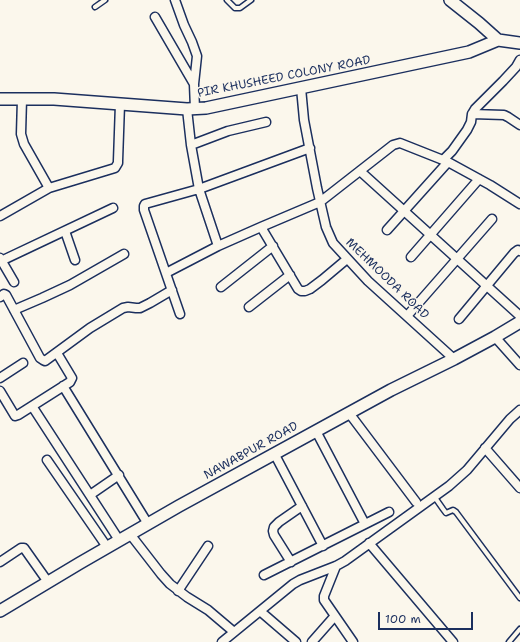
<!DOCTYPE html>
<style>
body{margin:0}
#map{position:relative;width:520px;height:642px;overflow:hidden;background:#fbf7ec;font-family:"Shantell Sans",sans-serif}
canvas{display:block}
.scale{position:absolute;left:378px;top:612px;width:95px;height:18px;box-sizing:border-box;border:2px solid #1b2f5e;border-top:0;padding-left:5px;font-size:12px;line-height:14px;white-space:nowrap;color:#1b2f5e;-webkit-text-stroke:3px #fbf7ec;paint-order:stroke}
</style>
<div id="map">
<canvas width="520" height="642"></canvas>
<div class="scale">100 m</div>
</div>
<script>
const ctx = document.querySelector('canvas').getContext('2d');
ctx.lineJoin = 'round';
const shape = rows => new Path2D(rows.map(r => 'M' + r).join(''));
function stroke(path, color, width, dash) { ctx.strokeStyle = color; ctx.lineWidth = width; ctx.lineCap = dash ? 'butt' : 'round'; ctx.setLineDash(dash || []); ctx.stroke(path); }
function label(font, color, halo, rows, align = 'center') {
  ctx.font = font + ' "Shantell Sans",sans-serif'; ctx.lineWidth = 3; ctx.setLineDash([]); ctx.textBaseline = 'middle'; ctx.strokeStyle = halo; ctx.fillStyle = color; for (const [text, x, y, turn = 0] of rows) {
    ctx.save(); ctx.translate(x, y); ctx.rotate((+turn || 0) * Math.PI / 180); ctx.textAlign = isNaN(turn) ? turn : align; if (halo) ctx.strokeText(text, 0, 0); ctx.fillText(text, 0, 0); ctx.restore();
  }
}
const lane = shape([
 [227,0,235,8,240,8,251,0],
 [95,7,105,0],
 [433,498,436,499,443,509,446,513,453,510,456,512,520,598],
 [509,642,520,629]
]);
const street = shape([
 [175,0,184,25,192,42,197,56,194,84],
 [155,17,194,84,195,109],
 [301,88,304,120,317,188,326,227,333,243,368,281,454,359],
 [22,99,21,134,24,144,49,188],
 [187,109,191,145,199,189,218,246],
 [472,114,504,115,508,117,520,125],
 [191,145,228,131,266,122],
 [443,160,452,151,467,130,471,122,472,114,475,109,503,81,516,67,520,60],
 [360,171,520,316],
 [0,216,49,188,115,168,118,163,118,161,120,104],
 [261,227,298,289,301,291,305,291,310,289,322,280,347,259],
 [387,230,448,162],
 [65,231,75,260],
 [411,257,479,179],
 [0,258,14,282],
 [1,261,113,208],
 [166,273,218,246,261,227,320,202,393,145,400,143,448,162,490,185,520,204],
 [221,287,273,246],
 [0,297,4,294,6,295,40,358,43,360,45,361,90,328,123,308,128,307,136,308,140,308,150,303,172,290],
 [249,307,290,275],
 [14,310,42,298,70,285,124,254],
 [180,314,144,210,144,206,145,204,199,189,310,148],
 [407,316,492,219],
 [459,319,514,253,518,250,520,251],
 [495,337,520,365],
 [0,378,23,363],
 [63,386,148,524],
 [0,391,15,416,18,415,70,382,72,378,57,353],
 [32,406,119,540],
 [349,413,416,502],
 [316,431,365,524],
 [485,448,520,488],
 [274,453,323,546],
 [47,460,107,547],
 [90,495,119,475],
 [130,534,161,574,170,584,187,597,208,610,234,632],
 [369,543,453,642],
 [0,562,21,548,24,548,48,582],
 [291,562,274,535,273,531,274,527,279,522,302,506],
 [336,566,324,596,324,600,353,642],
 [264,575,389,512],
 [178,591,208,546],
 [260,611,296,642],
 [222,642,293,584,300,580,336,566,345,561,449,486,467,470,510,419,520,410],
 [312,642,334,617]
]);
const secondary = shape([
 [450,0,479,23,498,40],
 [0,99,54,99,187,109,206,108,469,52,498,40,520,43],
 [0,611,80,563,179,506,391,390,454,359,495,337,520,322]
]);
const streetNames = [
 ["PIR KHUSHEED COLONY ROAD",284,77,-11],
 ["MEHMOODA ROAD",387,279,44],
 ["NAWABPUR ROAD",251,451,-29]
];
stroke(lane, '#1b2f5e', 7);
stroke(street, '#1b2f5e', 11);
stroke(secondary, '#1b2f5e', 14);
stroke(lane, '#fbf7ec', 4);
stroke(street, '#fbf7ec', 8);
stroke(secondary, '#fbf7ec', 11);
label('12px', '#1b2f5e', '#fbf7ec', streetNames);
</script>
